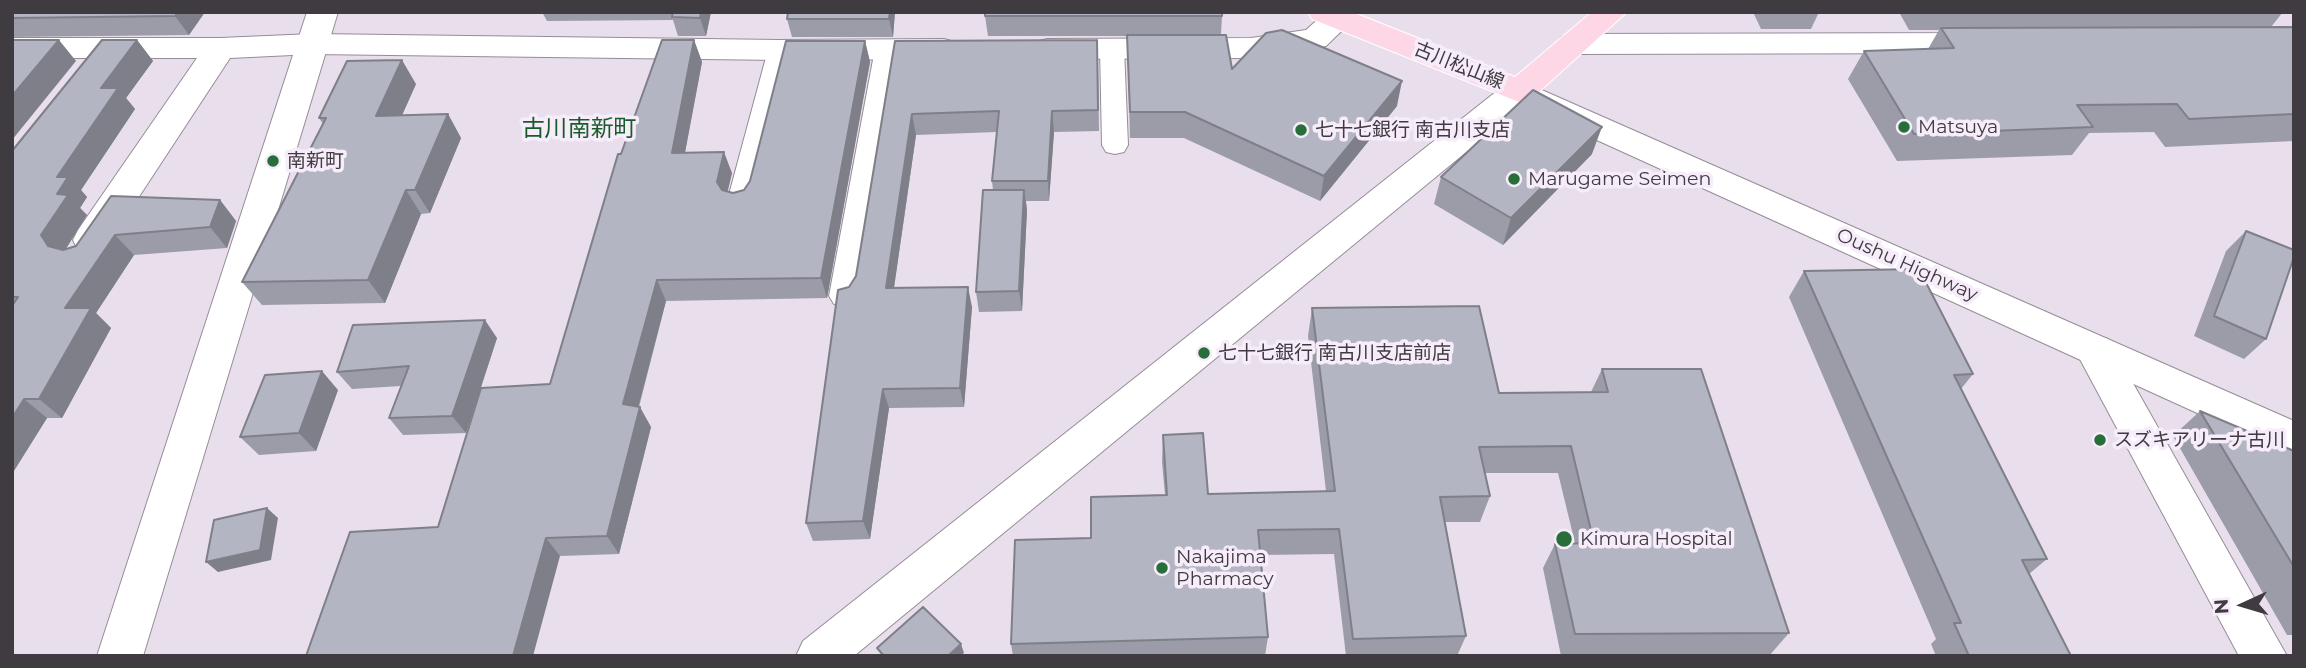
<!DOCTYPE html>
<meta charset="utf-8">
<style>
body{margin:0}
#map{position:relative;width:2306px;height:668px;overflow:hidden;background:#e9dfec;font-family:Montserrat,sans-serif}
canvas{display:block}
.frame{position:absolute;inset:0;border:14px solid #3f3b40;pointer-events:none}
.north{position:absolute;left:2208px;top:570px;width:70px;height:70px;-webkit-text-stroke:5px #f7ecfa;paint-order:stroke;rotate:266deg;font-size:19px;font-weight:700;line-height:28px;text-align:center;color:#3f3b40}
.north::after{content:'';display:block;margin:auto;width:24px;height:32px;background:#3f3b40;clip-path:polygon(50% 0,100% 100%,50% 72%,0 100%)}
</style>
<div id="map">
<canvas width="2306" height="668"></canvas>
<div class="frame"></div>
<div class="north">N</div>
</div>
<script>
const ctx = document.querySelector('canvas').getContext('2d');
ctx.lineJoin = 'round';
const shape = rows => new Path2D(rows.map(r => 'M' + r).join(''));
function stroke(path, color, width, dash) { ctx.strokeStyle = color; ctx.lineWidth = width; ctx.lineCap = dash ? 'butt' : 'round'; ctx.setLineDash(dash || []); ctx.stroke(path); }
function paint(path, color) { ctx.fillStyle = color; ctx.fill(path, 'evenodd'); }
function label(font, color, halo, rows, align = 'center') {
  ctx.font = font + ' Montserrat,"Noto Sans JP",sans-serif'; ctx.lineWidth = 7; ctx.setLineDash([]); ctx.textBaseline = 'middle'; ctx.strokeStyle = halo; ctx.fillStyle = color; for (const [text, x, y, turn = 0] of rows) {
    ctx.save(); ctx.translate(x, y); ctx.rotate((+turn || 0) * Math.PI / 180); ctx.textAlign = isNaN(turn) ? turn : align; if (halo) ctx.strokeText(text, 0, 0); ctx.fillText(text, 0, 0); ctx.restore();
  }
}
const service = shape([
 [1112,40,1121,42,1124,48,1128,145,1124,152,1115,154,1106,152,1102,145,1100,48,1103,42,1112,40],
 [887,41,896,43,899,49,859,296,854,304,844,307,834,304,829,296,875,49,878,43,887,41],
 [780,42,789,44,792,50,755,202,751,209,741,212,731,209,727,202,768,50,771,44,780,42]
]);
const minor = shape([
 [1326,12,1352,12,1356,17,1326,46,1251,58,1047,59,1036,56,1031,49,1036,42,1047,39,1251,38,1306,30,1326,12],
 [1984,33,1995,36,2000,43,1995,50,1984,53,1573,54,1562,51,1557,44,1562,37,1573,34,1984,33],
 [313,34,780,40,944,39,955,42,960,49,955,56,944,59,780,60,313,54,230,58,104,250,91,253,78,250,73,240,78,230,197,58,12,58,12,38,220,38,313,34],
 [2094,335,2108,339,2287,656,2239,656,2075,350,2080,339,2094,335]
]);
const tertiary = shape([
 [307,12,338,12,143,656,97,656,307,12],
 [1519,80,2294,421,2294,457,1522,106,854,656,796,656,803,641,1507,83,1519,80]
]);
const primary = shape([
 [1308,12,1352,12,1515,77,1592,12,1627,12,1531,99,1519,102,1312,19,1308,12]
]);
const wall = shape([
 [12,12,205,12,189,35,12,37],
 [542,12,711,12,706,36,678,36,673,20,547,21],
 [788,12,895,12,893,37,792,37,787,19],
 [1753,12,1819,12,1811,29,1761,29],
 [1899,12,2283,12,2271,27,2294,27,2294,141,2165,147,2154,132,2089,133,2072,155,1897,161,1848,79,1864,51,1928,49,1939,30,1909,30],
 [985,16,1222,16,1221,35,1232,69,1397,106,1320,201,1184,138,1130,138,1127,36,988,36],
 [137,40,153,61,126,98,135,109,81,190,87,197,80,208,87,215,65,250,220,200,236,221,227,248,134,255,96,313,111,328,62,418,47,418,12,474,12,151],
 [694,40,702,62,685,152,732,173,727,192,733,193,744,190,865,41,870,62,827,298,666,301,639,407,651,427,619,554,560,556,438,527,550,384],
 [895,41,1098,61,1099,131,1054,132,1049,201,1026,201,1027,210,1022,311,979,312,976,292,993,190,992,181,997,132,916,135,894,288,972,307,964,407,889,408,870,539,813,541,806,523,849,287,856,276],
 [416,84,402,115,448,114,461,138,430,213,421,214,385,303,262,305,242,282,323,124,319,118],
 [1592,154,1503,245,1434,204,1441,177],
 [2246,231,2266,339,2244,359,2194,336,2226,251],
 [1804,271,1973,374,1961,389,2047,559,2029,574,2071,656,1936,656,1931,644,1936,639,1789,297],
 [1312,308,1499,393,1591,392,1602,369,1789,633,1769,656,1561,656,1543,568,1555,544,1575,543,1558,473,1485,473,1490,496,1480,522,1445,522,1466,636,1457,656,1346,656,1334,554,1261,555,1268,637,1265,656,1013,656,1011,644,1091,538,1165,495,1162,462,1163,435,1208,494,1326,491,1308,336],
 [497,338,466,433,403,435,389,418,401,386,352,389,337,372],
 [338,390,316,451,259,455,240,437],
 [2200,411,2294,451,2294,635,2287,635,2173,436]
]);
const shadedWall = shape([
 [178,12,205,12,189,35,175,16],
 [701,12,711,12,706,36,700,18],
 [890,12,895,12,893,37,889,19],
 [59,40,76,61,12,140,12,96],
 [137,40,153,61,126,98,135,109,81,190,87,197,80,208,87,215,62,255,48,246,41,235,57,194,57,177,101,88],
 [694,40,702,62,681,174,672,153],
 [865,41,870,62,827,298,821,278],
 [402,60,416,84,391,140,376,116],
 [1402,81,1397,106,1320,201,1324,176],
 [1052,111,1054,132,1049,201,1048,181],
 [448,114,461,138,430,213,415,190],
 [912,114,916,135,891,308,886,288],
 [1602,127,1592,154,1503,245,1511,218],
 [724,152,732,173,725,203,717,182],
 [406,190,421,214,385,303,368,280],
 [1024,190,1027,210,1022,311,1019,291],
 [220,200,236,221,227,248,210,227],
 [115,235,134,255,96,313,111,328,62,418,39,399,65,308],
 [657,280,666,301,634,423,623,404],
 [968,287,972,307,964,407,960,388],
 [485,320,497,338,466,433,452,416],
 [322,371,338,390,316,451,299,433],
 [883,389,889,408,870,539,863,521],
 [24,399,47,418,12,474,12,418],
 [640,407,651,427,619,554,607,536],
 [267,508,278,518,271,560,218,572,206,562],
 [546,538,560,556,533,656,513,656],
 [961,644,964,653,960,656,948,656]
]);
const building = shape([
 [12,12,178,12,175,16,12,18,12,12],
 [673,12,701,12,700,18,672,17,673,12],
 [788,12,890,12,889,19,787,19,788,12],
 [985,12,1222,12,1222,16,985,16,985,12],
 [2294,27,2294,114,2189,119,2177,104,2077,105,2093,127,1914,134,1864,51,1954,48,1941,28,2294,27],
 [1282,30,1402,81,1324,176,1185,112,1130,112,1127,35,1226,35,1232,69,1266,33,1282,30],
 [12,40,59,40,12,96,12,40],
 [102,40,137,40,101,88,118,88,57,177,68,177,57,194,68,195,41,235,48,246,63,250,76,246,111,196,220,200,210,227,115,235,65,308,91,308,39,399,24,399,12,418,12,306,18,297,12,297,12,151,102,40],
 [662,40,694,40,672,153,724,152,717,182,722,190,733,193,744,190,750,181,786,41,865,41,821,278,657,280,623,404,640,407,607,536,546,538,513,656,306,656,350,532,438,527,481,388,550,384,618,154,621,154,662,40],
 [1097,40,1098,110,1052,111,1048,181,992,181,999,111,912,114,886,288,968,287,960,388,883,389,863,521,806,523,838,290,849,287,856,276,895,41,1097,40],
 [402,60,376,116,448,114,415,190,406,190,368,280,242,282,326,118,319,118,347,61,402,60],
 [1533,90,1602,127,1511,218,1441,177,1533,90],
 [983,190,1024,190,1019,291,976,292,983,190],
 [2246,231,2294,250,2294,257,2266,339,2214,316,2246,231],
 [1919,269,1973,374,1954,375,2047,559,2022,560,2071,656,1969,656,1954,623,1961,623,1804,271,1919,269],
 [1479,306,1499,393,1608,392,1602,369,1701,369,1789,633,1575,634,1555,544,1594,543,1571,446,1479,447,1490,496,1440,497,1466,636,1353,639,1339,529,1258,530,1268,637,1011,644,1015,540,1091,538,1091,497,1167,495,1163,435,1203,433,1208,494,1335,491,1312,308,1479,306],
 [485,320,452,416,389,418,409,366,337,372,353,325,485,320],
 [322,371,299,433,240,437,265,375,322,371],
 [2200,411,2294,451,2294,567,2200,411],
 [267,508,260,550,206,562,214,520,267,508],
 [923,607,961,644,948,656,884,656,877,648,923,607]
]);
const markers = [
 [1904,127,7,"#286e3a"],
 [1301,130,7,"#286e3a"],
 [273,161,7,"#286e3a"],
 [1514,179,7,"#286e3a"],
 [1204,353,7,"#286e3a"],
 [2100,440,7,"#286e3a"],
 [1564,539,9,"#286e3a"],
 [1162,568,7,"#286e3a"]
];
const streetNames = [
 ["古川松山線",1459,66,22],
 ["Oushu Highway",1907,265,24]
];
const poiNames = [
 ["Matsuya",1918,127],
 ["七十七銀行 南古川支店",1315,130],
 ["南新町",287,161],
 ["Marugame Seimen",1528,179],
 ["七十七銀行 南古川支店前店",1218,353],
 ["スズキアリーナ古川",2114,440],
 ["Kimura Hospital",1580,539],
 ["Nakajima",1176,557],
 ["Pharmacy",1176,579]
];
const quarterNames = [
 ["古川南新町",579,129]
];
stroke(service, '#968c98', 2);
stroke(minor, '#968c98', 2);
stroke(tertiary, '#968c98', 2);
stroke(primary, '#fff', 2);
paint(service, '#fff');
paint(minor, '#fff');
paint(tertiary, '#fff');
paint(primary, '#fed7e7');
paint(wall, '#9b9ca8');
paint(shadedWall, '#7e7f88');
paint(building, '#b4b5c3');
stroke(building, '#7e7f88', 2);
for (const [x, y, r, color] of markers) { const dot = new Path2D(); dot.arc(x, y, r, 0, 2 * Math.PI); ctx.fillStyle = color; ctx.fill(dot); stroke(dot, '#f7ecfa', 2.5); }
label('19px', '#3f3b40', '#f7ecfa', streetNames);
label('19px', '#3f3b40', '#f7ecfa', poiNames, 'left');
label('23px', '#1a5b2c', '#f7ecfa', quarterNames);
</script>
